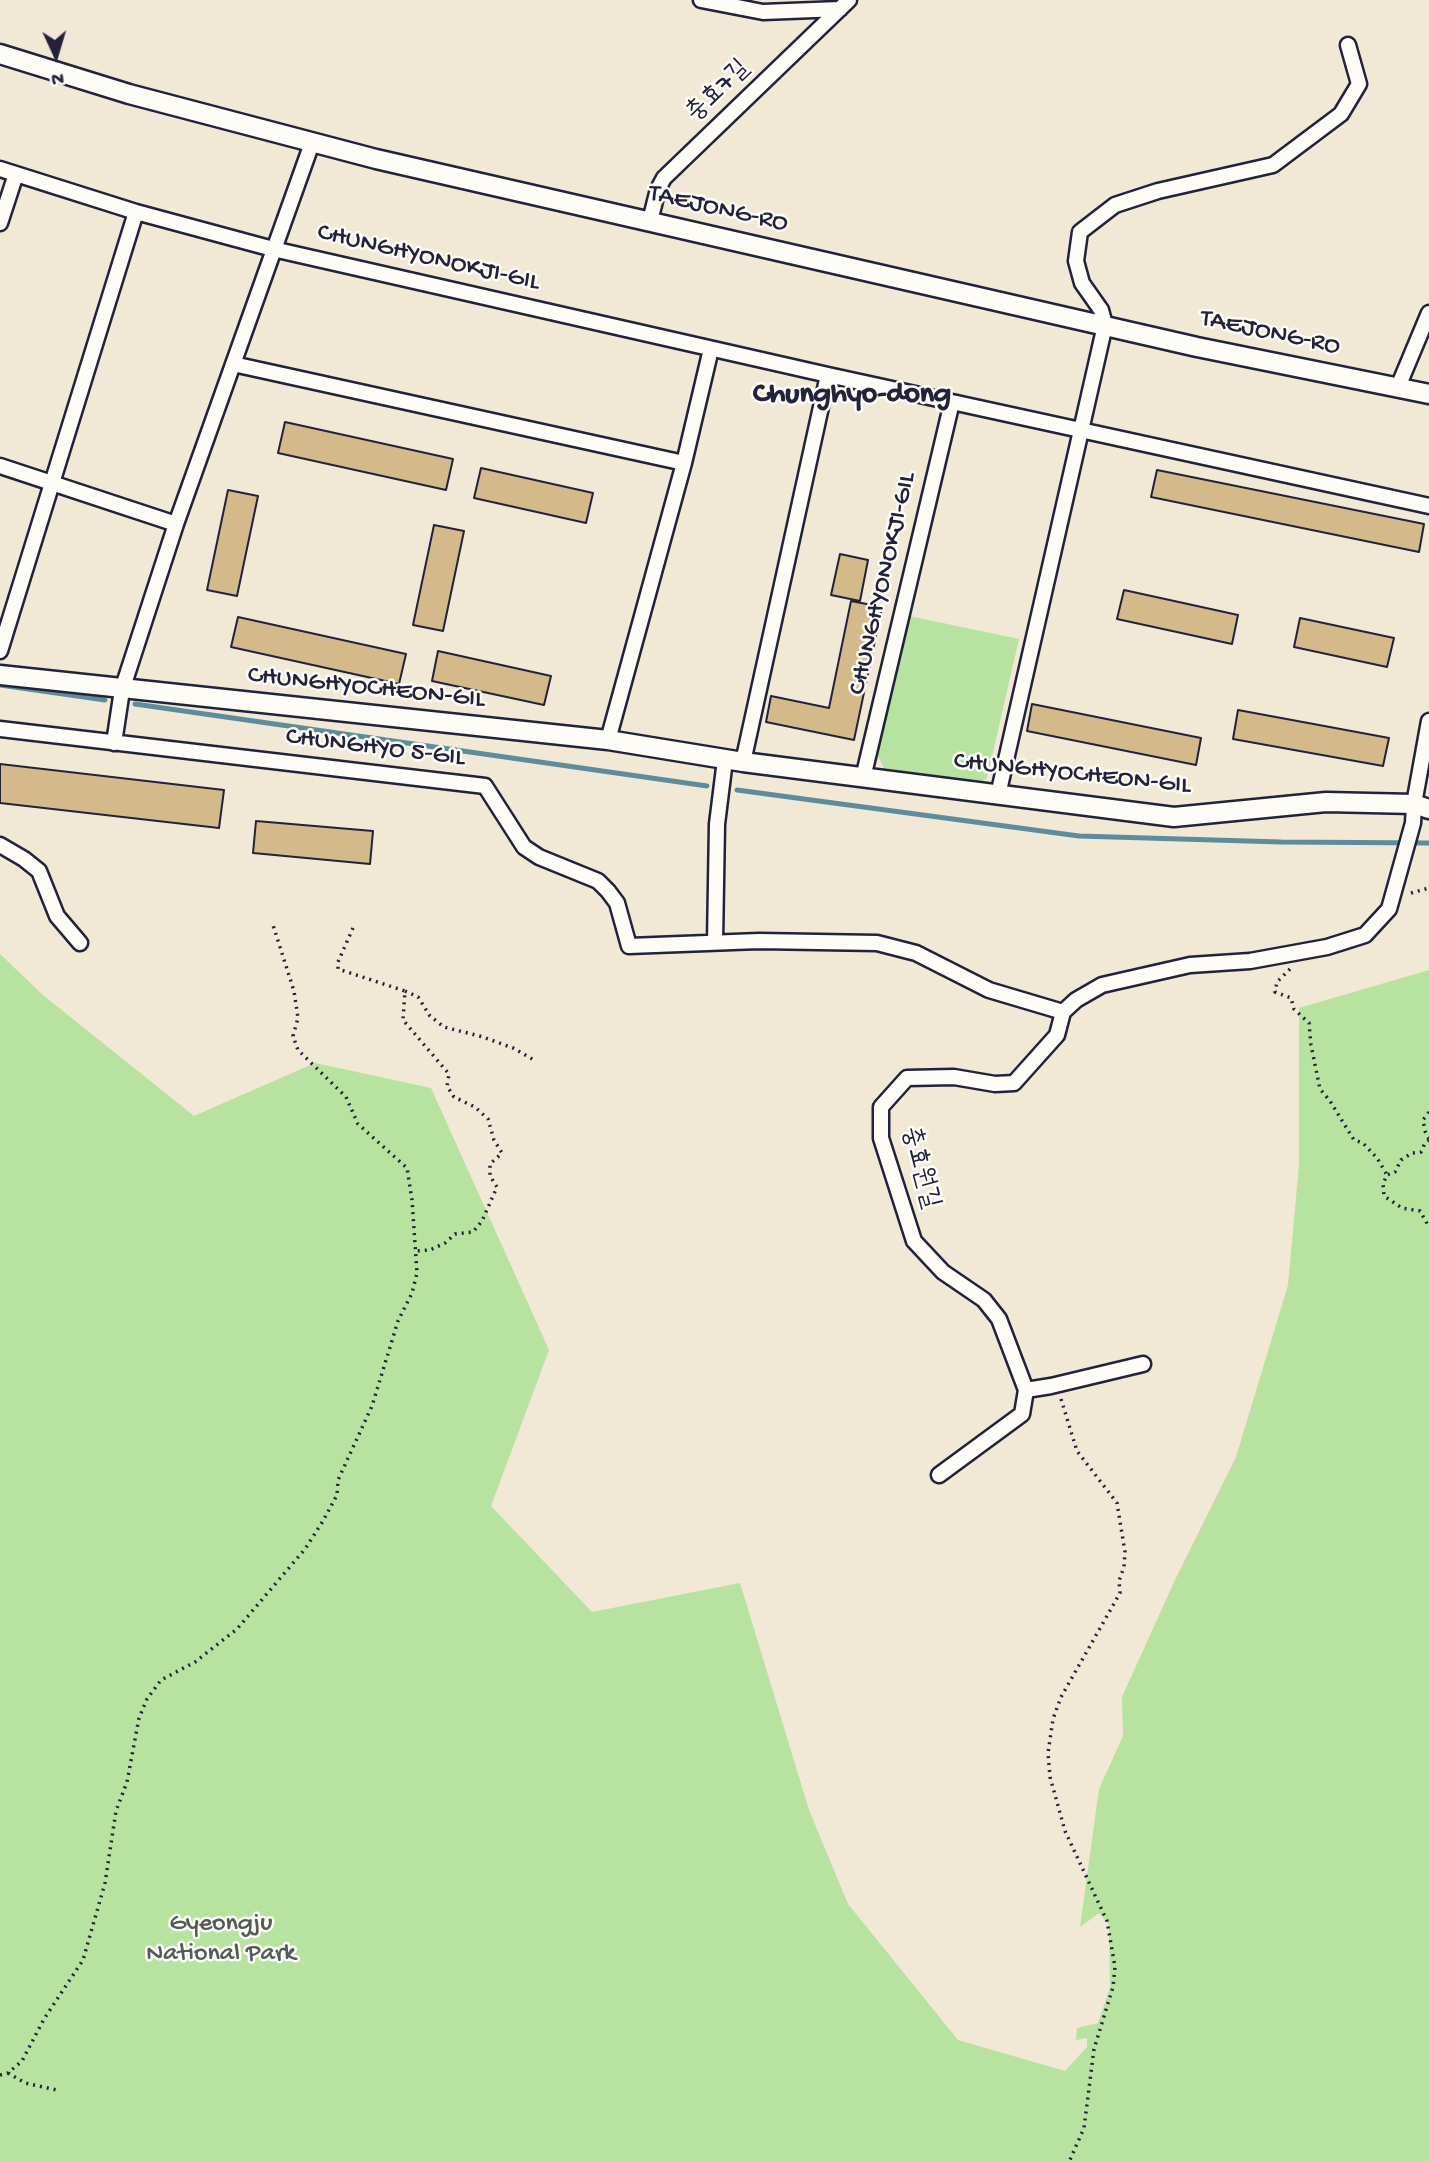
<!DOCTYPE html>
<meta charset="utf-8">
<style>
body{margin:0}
#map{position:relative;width:1429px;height:2162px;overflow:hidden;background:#f1e8d6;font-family:"Gochi Hand",sans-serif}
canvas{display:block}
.north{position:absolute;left:21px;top:21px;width:70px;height:70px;-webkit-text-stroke:5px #fdfcf7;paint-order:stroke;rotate:176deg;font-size:19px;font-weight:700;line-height:28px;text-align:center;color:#22223b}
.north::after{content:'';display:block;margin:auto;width:24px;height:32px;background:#22223b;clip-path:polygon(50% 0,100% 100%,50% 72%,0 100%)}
</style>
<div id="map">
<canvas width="1429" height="2162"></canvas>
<div class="north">N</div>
</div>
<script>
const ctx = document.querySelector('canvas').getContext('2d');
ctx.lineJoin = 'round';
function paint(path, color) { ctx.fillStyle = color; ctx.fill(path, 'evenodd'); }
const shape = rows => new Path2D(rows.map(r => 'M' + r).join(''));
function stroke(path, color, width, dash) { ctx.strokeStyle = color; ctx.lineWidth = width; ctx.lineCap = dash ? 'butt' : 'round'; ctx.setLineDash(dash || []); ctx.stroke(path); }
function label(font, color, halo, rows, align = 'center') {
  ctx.font = font + ' "Gochi Hand","Poor Story",sans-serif'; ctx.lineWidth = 5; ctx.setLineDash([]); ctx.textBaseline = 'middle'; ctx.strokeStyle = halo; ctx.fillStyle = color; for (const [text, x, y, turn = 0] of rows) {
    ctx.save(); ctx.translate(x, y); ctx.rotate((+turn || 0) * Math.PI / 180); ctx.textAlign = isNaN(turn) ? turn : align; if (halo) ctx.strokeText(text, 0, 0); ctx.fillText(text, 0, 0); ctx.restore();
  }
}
const green = shape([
 [909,616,1019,639,987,778,975,787,886,773,876,752],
 [0,954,44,996,194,1116,315,1063,431,1088,549,1350,491,1506,592,1612,740,1583,809,1810,848,1904,958,2040,1065,2071,1087,2047,1087,2038,1076,2040,1077,2028,1098,2023,1110,1988,1109,1925,1099,1913,1080,1927,1099,1789,1123,1736,1122,1697,1175,1580,1236,1457,1288,1285,1299,1165,1299,1008,1429,970,1429,2162,0,2162]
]);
const stream = shape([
 [0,685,105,700],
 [135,704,707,786],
 [737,790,1079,836,1281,842,1429,843]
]);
const building = shape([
 [285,422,453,459,446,490,278,453,285,422],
 [481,468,593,493,586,523,474,498,481,468],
 [1157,470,1424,524,1419,552,1151,497,1157,470],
 [228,490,258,496,237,596,207,590,228,490],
 [434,525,464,531,443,631,413,625,434,525],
 [840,554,868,560,860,601,831,595,840,554],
 [1124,590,1238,615,1232,644,1117,619,1124,590],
 [851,601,882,607,854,740,766,722,771,696,829,708,851,601],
 [238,617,406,654,399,684,231,647,238,617],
 [1300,618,1394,638,1387,667,1294,647,1300,618],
 [438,651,551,676,544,705,432,681,438,651],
 [1032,704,1201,738,1196,765,1027,731,1032,704],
 [1238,710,1389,738,1383,766,1233,739,1238,710],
 [0,764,224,790,219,828,0,803,0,764],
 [256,821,373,831,370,864,253,853,256,821]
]);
const path = shape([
 [1411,893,1429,888],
 [353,928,338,962,338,969,405,991,403,1020,449,1074,447,1086,454,1097,475,1107,488,1119,494,1140,502,1153,490,1164,490,1176,497,1187,482,1221,473,1232,455,1234,445,1243,430,1250,414,1251],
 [1290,969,1277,982,1275,992,1291,998,1294,1009,1309,1023,1311,1045,1320,1089,1330,1101,1354,1140,1363,1143,1377,1158,1387,1175],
 [405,991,418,997,430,1016,444,1027,483,1037,513,1048,534,1060],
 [1429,1112,1423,1120,1425,1131,1429,1139],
 [1429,1140,1425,1143,1421,1152,1412,1153,1401,1160,1395,1172,1387,1175,1383,1184,1384,1196,1402,1208,1420,1211,1429,1227],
 [1061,1399,1077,1451,1117,1503,1125,1552,1124,1567,1119,1581,1120,1593,1061,1697,1053,1719,1048,1753,1050,1777,1065,1831,1107,1921,1115,1967,1113,1987,1094,2049,1084,2128,1069,2162],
 [8,2073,25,2083,57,2090],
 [0,2075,8,2073,22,2061,44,2019,83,1960,105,1883,116,1811,127,1782,139,1718,147,1699,161,1680,195,1662,237,1629,305,1549,323,1521,337,1495,338,1480,372,1406,398,1321,412,1293,417,1273,412,1200,407,1168,358,1124,346,1097,298,1050,293,1036,298,1018,294,991,272,922]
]);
const minor = shape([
 [701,0,763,12,840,9],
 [0,169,136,212,273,249,828,375,1429,506],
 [650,221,658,189,664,178,849,0],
 [0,223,16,174],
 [233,364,684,463],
 [1398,387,1429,313],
 [0,466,176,524],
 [0,651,136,212],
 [0,729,485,786,524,847,539,857,598,881,608,891,617,903,629,946,759,941,877,943,916,953,989,990,1063,1012,1076,1000,1102,985,1190,965,1250,961,1327,947,1365,935,1389,909,1413,823,1414,804,1429,721],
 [608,740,684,463,711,349],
 [114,743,122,690,176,524,312,143],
 [743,762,828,375],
 [863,778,952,402],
 [998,795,1105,325,1101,310,1082,283,1076,261,1080,232,1115,205,1158,191,1273,165,1341,114,1359,84,1348,45],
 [0,845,24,859,39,871,57,916,80,943],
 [715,942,717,824,725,760],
 [1063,1012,1057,1035,1014,1083,995,1084,954,1077,907,1078,881,1107,881,1138,914,1241,943,1272,984,1300,999,1319,1026,1390,1051,1386,1143,1364],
 [939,1475,1022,1414,1026,1390]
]);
const tertiary = shape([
 [0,54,129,94,376,159,1197,347,1429,394],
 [0,675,608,740,743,762,1174,817,1326,802,1414,804,1429,809]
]);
const streetNames = [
 ["충효7길",719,92,-44],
 ["TAEJONG-RO",718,210,13],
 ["CHUNGHYONOKJI-GIL",428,259,13],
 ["TAEJONG-RO",1270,334,12],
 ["CHUNGHYONOKJI-GIL",884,584,-77],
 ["CHUNGHYOCHEON-GIL",366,689,6],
 ["CHUNGHYO 5-GIL",375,749,7],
 ["CHUNGHYOCHEON-GIL",1072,775,6],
 ["충효원길",919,1168,75]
];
const parkNames = [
 ["Gyeongju",221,1925],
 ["National Park",221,1955]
];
const quarterNames = [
 ["Chunghyo-dong",852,396]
];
paint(green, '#b7e29f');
stroke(stream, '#5d8d9d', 5);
paint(building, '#d4ba8a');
stroke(building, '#22223b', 2);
stroke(minor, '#22223b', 19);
stroke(tertiary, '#22223b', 23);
stroke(path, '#22223b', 3.5, [2, 5]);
stroke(minor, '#fdfcf7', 14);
stroke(tertiary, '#fdfcf7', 18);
label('26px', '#22223b', '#fdfcf7', streetNames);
label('26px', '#4f5c59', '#fdfcf7', parkNames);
label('bold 30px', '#22223b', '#fdfcf7', quarterNames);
</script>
